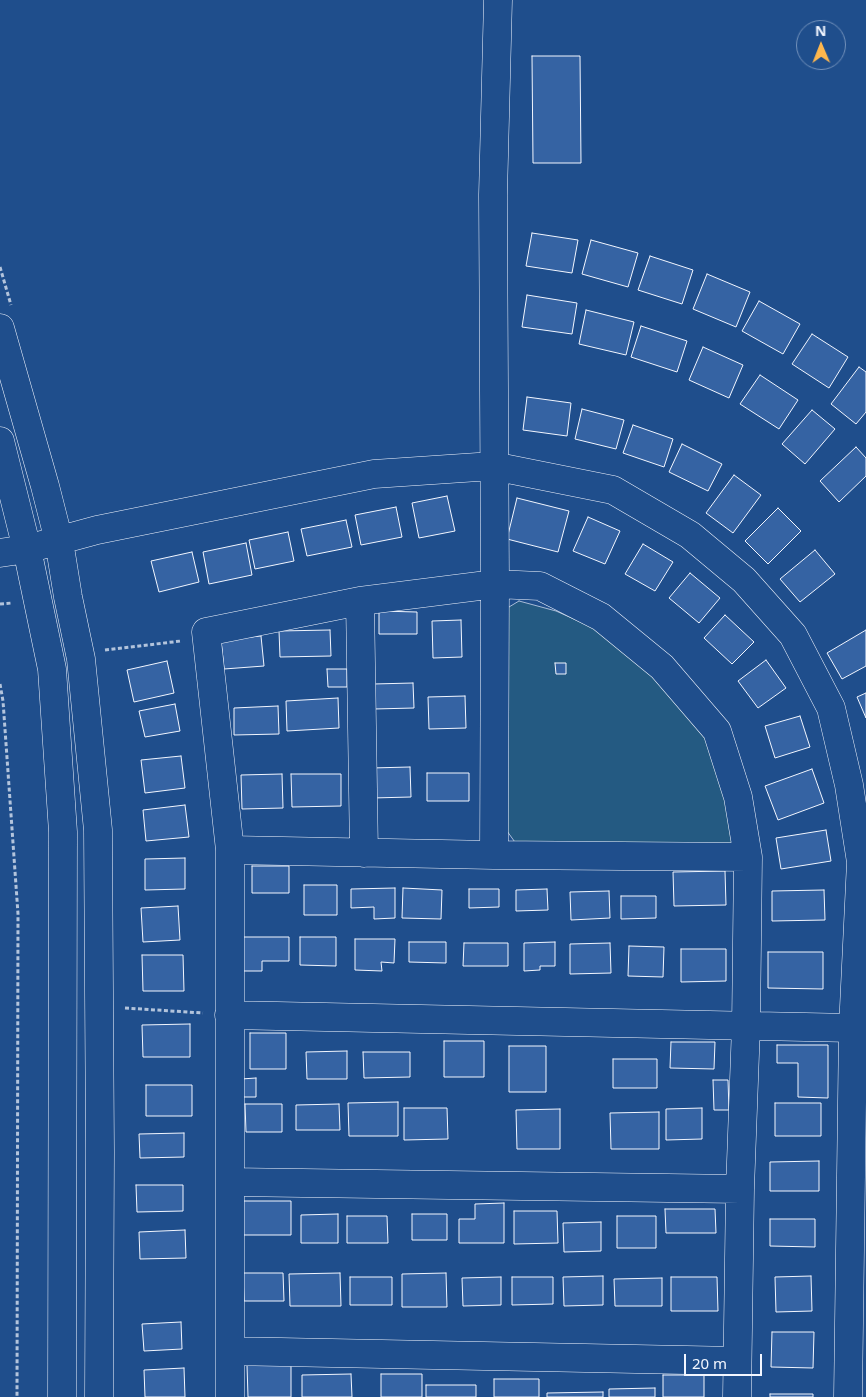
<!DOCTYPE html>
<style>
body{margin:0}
#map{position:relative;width:866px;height:1397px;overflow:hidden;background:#1f4e8c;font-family:"Noto Sans",sans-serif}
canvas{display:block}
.north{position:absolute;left:796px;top:20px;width:50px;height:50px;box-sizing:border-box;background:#1f4e8c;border:1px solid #7391ba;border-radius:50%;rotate:359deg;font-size:14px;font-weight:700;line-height:20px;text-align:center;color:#f2f6ff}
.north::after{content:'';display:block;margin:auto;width:18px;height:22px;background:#ffb74d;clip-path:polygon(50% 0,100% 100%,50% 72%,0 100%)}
.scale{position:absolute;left:684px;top:1354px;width:78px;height:22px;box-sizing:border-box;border:2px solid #f2f6ff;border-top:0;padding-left:6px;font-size:15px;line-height:18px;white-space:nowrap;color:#f2f6ff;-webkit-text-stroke:4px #1f4e8c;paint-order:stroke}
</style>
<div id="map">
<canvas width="866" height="1397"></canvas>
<div class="north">N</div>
<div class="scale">20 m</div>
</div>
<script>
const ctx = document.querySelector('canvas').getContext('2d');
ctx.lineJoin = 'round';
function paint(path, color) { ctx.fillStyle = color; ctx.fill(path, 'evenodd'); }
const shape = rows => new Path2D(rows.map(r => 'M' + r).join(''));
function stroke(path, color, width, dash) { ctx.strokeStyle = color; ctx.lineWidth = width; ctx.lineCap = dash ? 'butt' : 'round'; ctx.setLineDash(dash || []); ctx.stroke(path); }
const green = shape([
 [519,601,556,611,594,628,630,653,702,730,715,756,736,840,726,850,517,845,507,831,504,610,519,601]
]);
const building = shape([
 [532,56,580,56,581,163,533,163,532,56],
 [532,233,578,240,572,273,526,266,532,233],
 [591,240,638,253,628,287,582,274,591,240],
 [650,256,693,270,682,304,638,290,650,256],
 [707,274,750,292,736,327,693,309,707,274],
 [527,295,577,303,572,334,522,327,527,295],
 [759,301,800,324,783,354,742,331,759,301],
 [586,310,634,322,626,355,579,344,586,310],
 [641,326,687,341,677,372,631,357,641,326],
 [812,334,848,357,829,388,792,364,812,334],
 [703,347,743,365,729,398,689,380,703,347],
 [859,367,866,372,866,412,856,424,831,404,859,367],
 [760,375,798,400,779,429,740,404,760,375],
 [527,397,571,403,567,436,523,430,527,397],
 [582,409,624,420,616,449,575,439,582,409],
 [812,410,835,429,805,464,782,444,812,410],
 [633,425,673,439,664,467,623,453,633,425],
 [682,444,722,464,708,491,669,472,682,444],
 [856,447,866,458,866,476,839,502,820,481,856,447],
 [734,475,761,495,733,533,706,513,734,475],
 [447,496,455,531,419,538,412,503,447,496],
 [517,498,569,511,558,552,507,539,517,498],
 [396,507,402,537,361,545,355,515,396,507],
 [778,508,801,531,768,564,745,541,778,508],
 [588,517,620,531,605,564,573,551,588,517],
 [346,520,352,547,307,556,301,529,346,520],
 [288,532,294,561,255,569,249,540,288,532],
 [246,543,252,575,209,584,203,552,246,543],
 [643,544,673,562,655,591,625,574,643,544],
 [815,550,835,574,800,602,780,579,815,550],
 [192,552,199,582,159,592,151,561,192,552],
 [690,573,720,598,699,623,669,598,690,573],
 [379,611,417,612,417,634,379,634,379,611],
 [725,615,754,642,732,664,704,638,725,615],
 [461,620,462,657,433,658,432,621,461,620],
 [330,630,331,656,280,657,279,631,330,630],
 [866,630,866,666,842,679,827,653,866,630],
 [261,636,264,666,224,669,221,640,261,636],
 [766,660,786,688,758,708,738,681,766,660],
 [167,661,174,693,134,702,127,670,167,661],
 [555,663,566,663,566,674,556,674,555,663],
 [327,669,347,669,347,687,328,687,327,669],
 [413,683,414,708,374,709,373,684,413,683],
 [866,693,866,718,857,697,866,693],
 [465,696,466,728,429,729,428,697,465,696],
 [338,698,339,728,287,731,286,701,338,698],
 [175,704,180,731,145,737,139,711,175,704],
 [278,706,279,734,234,735,234,708,278,706],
 [800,716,810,747,775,758,765,726,800,716],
 [181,756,185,788,145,793,141,760,181,756],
 [410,767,411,797,372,798,371,768,410,767],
 [812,769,824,803,778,820,765,786,812,769],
 [427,773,469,773,469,801,427,801,427,773],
 [282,774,283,808,242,809,241,775,282,774],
 [291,774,341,774,341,806,292,807,291,774],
 [185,805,189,837,146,841,143,810,185,805],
 [826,830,831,861,781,869,776,838,826,830],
 [185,858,185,889,145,890,145,859,185,858],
 [252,866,289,866,289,893,252,893,252,866],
 [725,871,726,905,674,906,673,872,725,871],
 [304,885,337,885,337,915,304,915,304,885],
 [395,888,395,918,374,919,374,907,351,908,351,889,395,888],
 [403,888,442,890,441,919,402,918,403,888],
 [469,889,499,889,499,907,469,908,469,889],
 [547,889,548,910,516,911,516,890,547,889],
 [824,890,825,920,772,921,772,891,824,890],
 [609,891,610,918,571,920,570,892,609,891],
 [621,896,656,896,656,918,621,919,621,896],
 [178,906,180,940,143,942,141,908,178,906],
 [243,937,289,937,289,961,262,961,262,971,243,971,243,937],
 [300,937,336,937,336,966,300,965,300,937],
 [355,939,395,939,394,963,381,962,382,971,355,970,355,939],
 [409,942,446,942,446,963,409,962,409,942],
 [555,942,555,966,540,966,540,970,524,971,524,943,555,942],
 [464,943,508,943,508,966,463,966,464,943],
 [610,943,611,973,570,974,570,944,610,943],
 [629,946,664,947,663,977,628,976,629,946],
 [681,949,726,949,726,981,681,982,681,949],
 [768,952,823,952,823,989,768,988,768,952],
 [142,955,183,955,184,991,143,991,142,955],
 [190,1024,190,1057,143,1057,142,1025,190,1024],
 [250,1033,286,1033,286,1069,250,1069,250,1033],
 [444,1041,484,1041,484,1077,444,1077,444,1041],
 [671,1042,715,1042,714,1069,670,1068,671,1042],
 [777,1045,828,1045,828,1098,798,1097,798,1063,777,1063,777,1045],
 [509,1046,546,1046,546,1092,509,1092,509,1046],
 [347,1051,347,1079,307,1079,306,1052,347,1051],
 [363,1052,410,1052,410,1077,364,1078,363,1052],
 [613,1059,657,1059,657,1088,613,1088,613,1059],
 [256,1078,256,1097,241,1097,241,1079,256,1078],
 [713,1080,728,1080,729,1110,714,1110,713,1080],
 [146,1085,192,1085,192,1116,146,1116,146,1085],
 [398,1102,398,1136,349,1136,348,1103,398,1102],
 [775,1103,821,1103,821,1136,775,1136,775,1103],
 [245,1104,282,1104,282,1132,246,1132,245,1104],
 [339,1104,340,1130,296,1130,296,1105,339,1104],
 [404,1108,447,1108,448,1139,404,1140,404,1108],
 [702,1108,702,1139,666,1140,666,1109,702,1108],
 [560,1109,560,1149,517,1149,516,1110,560,1109],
 [659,1112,659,1149,611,1149,610,1113,659,1112],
 [184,1133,184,1157,140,1158,139,1134,184,1133],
 [819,1161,819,1191,770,1191,770,1162,819,1161],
 [136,1185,183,1185,183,1211,137,1212,136,1185],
 [242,1201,291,1201,291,1235,242,1235,242,1201],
 [504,1203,504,1243,459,1243,459,1219,475,1219,475,1204,504,1203],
 [665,1209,715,1209,716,1233,666,1233,665,1209],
 [514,1211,557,1211,558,1243,514,1244,514,1211],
 [338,1214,338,1243,301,1243,301,1215,338,1214],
 [412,1214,447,1214,447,1240,412,1240,412,1214],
 [347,1216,387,1216,388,1243,347,1243,347,1216],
 [617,1216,656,1216,656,1248,617,1248,617,1216],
 [770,1219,815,1219,815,1247,770,1246,770,1219],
 [601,1222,601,1251,564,1252,563,1223,601,1222],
 [185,1230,186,1258,140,1259,139,1232,185,1230],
 [243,1273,283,1273,284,1301,244,1301,243,1273],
 [340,1273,341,1306,290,1306,289,1274,340,1273],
 [446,1273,447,1307,402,1307,402,1274,446,1273],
 [603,1276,603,1305,564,1306,563,1277,603,1276],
 [811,1276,812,1311,776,1312,775,1277,811,1276],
 [350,1277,392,1277,392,1305,350,1305,350,1277],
 [501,1277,501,1305,463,1306,462,1278,501,1277],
 [512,1277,553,1277,553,1304,512,1305,512,1277],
 [671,1277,717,1277,718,1311,671,1311,671,1277],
 [662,1278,662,1306,615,1306,614,1279,662,1278],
 [181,1322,182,1349,144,1351,142,1324,181,1322],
 [772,1332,814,1332,813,1368,771,1367,772,1332],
 [291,1364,291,1397,248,1397,247,1365,291,1364],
 [184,1368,185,1397,145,1397,144,1370,184,1368],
 [351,1374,352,1397,302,1397,302,1375,351,1374],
 [381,1374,422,1374,422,1397,381,1397,381,1374],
 [663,1375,704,1375,704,1397,663,1397,663,1375],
 [494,1379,539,1379,539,1397,494,1397,494,1379],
 [426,1385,476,1385,476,1397,426,1397,426,1385],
 [655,1388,655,1397,609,1397,609,1389,655,1388],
 [603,1392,603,1397,547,1397,547,1393,603,1392],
 [770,1394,813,1394,813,1397,770,1397,770,1394]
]);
const path = shape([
 [0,267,11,305],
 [0,604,12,603],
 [105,650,181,641],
 [0,684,3,701,18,914,17,1397],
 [125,1008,203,1013]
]);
const minor = shape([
 [0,328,45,486,59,541,68,597,81,659,98,830,100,1152,99,1397],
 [0,441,27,549,52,669,63,832,62,1397],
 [0,553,27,549,97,530,374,474,493,466,613,490,690,535,744,580,793,635,831,708,849,785,861,862,853,1028,848,1397],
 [360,601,364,853],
 [230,850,494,855,748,857],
 [494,855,495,584,493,195,498,0],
 [229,1015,853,1028],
 [230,1182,740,1189],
 [230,1351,737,1361],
 [230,1397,230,850,206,632,360,601,495,584,540,586,601,617,662,667,717,731,738,797,748,857,746,1026,740,1189,737,1397]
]);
paint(green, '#245a82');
stroke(green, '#a8bbd7', 1);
paint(building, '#3563a3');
stroke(building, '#f2f6ff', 1);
stroke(minor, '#f2f6ff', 29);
stroke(path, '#b3c4dc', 3, [4, 2.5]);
stroke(minor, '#1f4e8c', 28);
</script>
